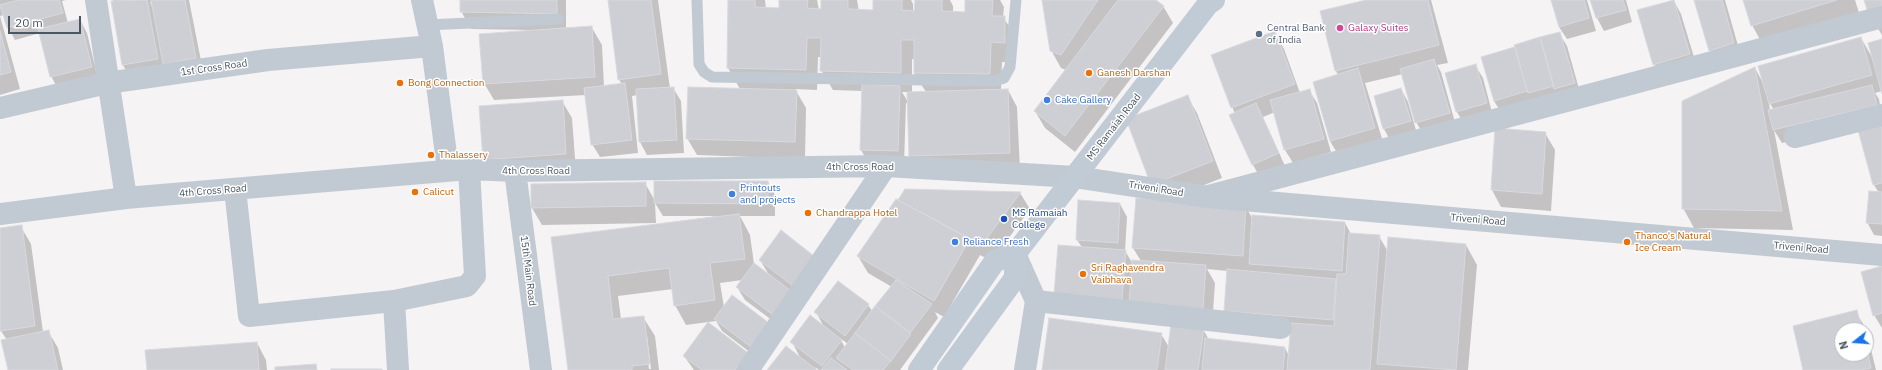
<!DOCTYPE html>
<style>
body{margin:0}
#map{position:relative;width:1882px;height:370px;overflow:hidden;background:#f5f3f3;font-family:"IBM Plex Sans",sans-serif}
canvas{display:block}
.north{position:absolute;left:1834px;top:322px;width:40px;height:40px;box-sizing:border-box;background:#fff;border:1px solid #b7bbc0;border-radius:50%;rotate:253deg;font-size:11px;font-weight:700;line-height:16px;text-align:center;color:#4a5661}
.north::after{content:'';display:block;margin:auto;width:14px;height:18px;background:#1a73e8;clip-path:polygon(50% 0,100% 100%,50% 72%,0 100%)}
.scale{position:absolute;left:8px;top:16px;width:73px;height:18px;box-sizing:border-box;border:2px solid #4a5661;border-top:0;padding-left:5px;font-size:12px;line-height:14px;white-space:nowrap;color:#4a5661;-webkit-text-stroke:3px #fff;paint-order:stroke}
</style>
<div id="map">
<canvas width="1882" height="370"></canvas>
<div class="north">N</div>
<div class="scale">20 m</div>
</div>
<script>
const ctx = document.querySelector('canvas').getContext('2d');
ctx.lineJoin = 'round';
function paint(path, color) { ctx.fillStyle = color; ctx.fill(path, 'evenodd'); }
const shape = rows => new Path2D(rows.map(r => 'M' + r).join(''));
function stroke(path, color, width, dash) { ctx.strokeStyle = color; ctx.lineWidth = width; ctx.lineCap = dash ? 'butt' : 'round'; ctx.setLineDash(dash || []); ctx.stroke(path); }
function label(font, color, halo, rows, align = 'center') {
  ctx.font = font + ' "IBM Plex Sans",sans-serif'; ctx.lineWidth = 3; ctx.setLineDash([]); ctx.textBaseline = 'middle'; ctx.strokeStyle = halo; ctx.fillStyle = color; for (const [text, x, y, turn = 0] of rows) {
    ctx.save(); ctx.translate(x, y); ctx.rotate((+turn || 0) * Math.PI / 180); ctx.textAlign = isNaN(turn) ? turn : align; if (halo) ctx.strokeText(text, 0, 0); ctx.fillText(text, 0, 0); ctx.restore();
  }
}
const shadow = shape([
 [0,0,66,0,62,1,68,23,80,20,87,33,98,79,58,89,51,76,40,33,15,40,8,27,4,15,0,16],
 [113,0,189,0,203,71,165,71,130,78,123,65],
 [150,2,152,2,153,9],
 [461,0,566,0,566,29,592,28,602,45,604,87,622,85,619,79,609,0,658,0,670,89,673,88,681,101,684,153,647,155,640,142,637,95,632,96,638,153,600,157,592,144,586,95,494,100,484,83,531,30,471,29,461,11],
 [729,0,765,0,766,9,780,9,780,0,817,0,819,10,822,10,822,0,857,0,859,11,874,11,874,0,911,0,913,4,913,12,915,12,916,0,950,0,953,6,953,12,966,13,966,0,1000,0,1004,7,1003,17,1016,37,1016,62,1002,62,1001,90,1008,90,1017,107,1020,170,920,173,910,156,908,103,906,103,904,164,868,162,861,150,863,91,833,90,821,70,821,57,818,57,817,90,795,89,806,108,805,159,697,155,687,138,740,89,728,68],
 [912,59,915,60,914,73,926,92,912,93],
 [902,92,908,92,908,102],
 [1043,0,1155,0,1163,6,1173,23,1075,152,1045,128,1035,111,1066,70,1061,68,1051,50],
 [1370,0,1431,0,1448,63,1437,65,1441,72,1456,126,1424,135,1416,122,1403,74,1365,83,1384,145,1340,158,1330,141,1338,75,1336,71],
 [1552,0,1587,0,1596,31,1567,39,1559,27],
 [1591,0,1626,0,1632,22,1604,31,1597,18],
 [1695,0,1725,0,1741,56,1717,63,1710,51],
 [1744,0,1855,0,1860,16,1763,45,1752,25],
 [1865,0,1882,0,1882,35,1870,16],
 [1674,1,1681,14,1697,67,1661,77,1654,64],
 [0,16,20,89,0,95],
 [1274,32,1284,49,1300,93,1309,90,1317,103,1331,152,1293,163,1285,150,1275,112,1263,117,1285,166,1260,177,1253,165,1235,114,1212,56],
 [1559,33,1567,46,1581,96,1502,114,1494,101,1482,57],
 [1861,38,1873,59,1882,40,1882,91,1875,93,1879,99,1882,119,1782,143,1774,130,1793,230,1694,228,1683,208,1755,68,1763,83],
 [1769,102,1774,110,1770,111],
 [1475,65,1483,78,1493,116,1464,124,1457,112],
 [1401,89,1408,102,1417,134,1391,142,1384,129,1375,97],
 [1187,96,1197,113,1222,178,1163,201,1246,207,1253,220,1345,223,1351,234,1379,236,1388,252,1466,245,1477,265,1468,370,1043,370,1161,334,1169,347,1203,329,1209,340,1285,348,1289,356,1291,332,1235,327,1228,271,1207,269,1215,283,1212,326,1131,317,1077,240,1120,204,1127,217,1125,251,1133,264,1141,261,1133,248,1161,201,1152,184],
 [562,101,572,118,576,171,484,159],
 [1882,124,1882,236,1874,235,1867,222,1879,193,1874,185],
 [1545,133,1555,150,1551,211,1501,207,1492,190],
 [768,182,775,195,775,216,740,216,750,235,754,264,769,275,760,260,819,260,785,330,745,300,737,287,742,280,720,283,724,307,732,296,759,359,722,331,716,321,686,325,675,305,673,289,618,296,621,319,643,317,655,336,659,370,569,370,552,238,717,216,663,216,655,203,656,223,542,225,532,208,645,183,655,201],
 [645,336,647,336,651,369,649,369],
 [905,190,1020,193,1030,209,992,261,980,255,944,317,935,312,938,318,900,370,819,370,815,367,817,370,769,370,801,359,792,342,824,327,816,312,868,305,873,312,892,287,868,273,858,256],
 [840,338,848,344,845,348],
 [21,227,31,244,43,332,48,331,58,348,63,370,9,370,7,340,1,331,0,323,0,229],
 [1882,267,1882,328,1874,315],
 [1856,312,1866,329,1876,370,1804,370],
 [1842,330,1866,330,1866,354,1842,354],
 [257,343,266,360,267,370,148,370],
 [684,356,755,366,752,370,694,370]
]);
const building = shape([
 [18,0,59,0,63,13,7,28,0,5,18,0],
 [147,0,158,59,122,65,111,1,147,0],
 [151,0,185,0,196,58,163,64,151,0],
 [460,0,557,0,557,14,460,12,460,0],
 [608,0,651,0,661,74,618,80,608,0],
 [728,0,755,0,755,7,779,8,779,0,808,0,807,8,821,9,821,0,848,0,848,9,873,10,873,0,902,0,902,10,914,11,915,0,942,0,942,11,965,12,965,0,993,0,992,16,1005,16,1005,43,991,42,990,74,914,73,914,40,901,40,901,73,820,71,821,38,807,38,806,70,727,68,728,0],
 [1042,0,1098,0,1061,55,1050,51,1042,0],
 [1118,0,1156,0,1164,6,1065,136,1034,111,1118,0],
 [1366,0,1428,0,1439,45,1335,71,1320,11,1366,0],
 [1551,0,1584,0,1589,18,1559,27,1551,0],
 [1590,0,1623,0,1626,10,1596,18,1590,0],
 [1674,0,1690,54,1653,65,1637,10,1674,0],
 [1694,0,1722,0,1734,43,1709,51,1694,0],
 [1743,0,1837,0,1751,26,1743,0],
 [1864,0,1882,0,1882,12,1869,16,1864,0],
 [80,19,92,67,50,77,38,29,80,19],
 [592,26,595,77,483,84,479,34,592,26],
 [0,31,11,72,0,75,0,31],
 [1275,31,1295,84,1231,108,1211,55,1275,31],
 [1560,32,1575,83,1554,89,1540,37,1560,32],
 [1540,37,1554,86,1528,93,1514,45,1540,37],
 [1861,37,1872,75,1769,104,1758,66,1861,37],
 [1882,39,1882,94,1868,43,1882,39],
 [1515,47,1527,91,1494,101,1481,57,1515,47],
 [1434,59,1450,113,1415,123,1400,69,1434,59],
 [1476,64,1487,103,1456,112,1445,73,1476,64],
 [1755,67,1782,211,1682,209,1682,101,1755,67],
 [1358,68,1375,128,1330,141,1313,82,1358,68],
 [625,83,632,140,591,145,584,88,625,83],
 [862,84,900,86,898,151,860,150,862,84],
 [1872,85,1877,105,1773,130,1768,110,1872,85],
 [674,87,677,140,639,142,636,89,674,87],
 [688,87,797,90,795,142,686,139,688,87],
 [1401,88,1411,121,1383,129,1374,96,1401,88],
 [1008,89,1010,153,909,156,907,92,1008,89],
 [1310,89,1324,139,1284,150,1270,100,1310,89],
 [1188,95,1213,161,1151,185,1126,119,1188,95],
 [563,100,566,154,483,160,479,106,563,100],
 [1256,103,1279,153,1252,165,1229,115,1256,103],
 [1882,123,1882,183,1873,185,1858,130,1882,123],
 [1495,128,1546,132,1542,194,1491,190,1495,128],
 [654,181,768,181,768,204,654,203,654,181],
 [646,182,646,206,531,208,531,184,646,182],
 [905,189,1021,192,982,245,898,200,905,189],
 [1869,191,1882,192,1882,224,1866,223,1869,191],
 [1136,198,1246,206,1243,256,1132,248,1136,198],
 [896,199,970,239,934,301,857,256,896,199],
 [1078,200,1120,203,1118,243,1076,240,1078,200],
 [739,214,745,259,710,263,715,300,674,306,669,268,608,276,613,319,644,316,650,364,632,366,632,370,568,370,551,237,739,214],
 [1252,215,1345,222,1342,271,1249,264,1252,215],
 [22,225,35,326,0,331,0,228,22,225],
 [781,230,819,260,797,289,759,260,781,230],
 [1349,233,1380,235,1370,370,1287,370,1291,323,1334,326,1337,274,1346,274,1349,233],
 [1388,237,1466,244,1456,370,1377,364,1388,237],
 [1058,245,1126,250,1122,300,1054,294,1058,245],
 [1132,260,1206,265,1203,309,1129,304,1132,260],
 [754,263,795,294,777,318,736,287,754,263],
 [1882,266,1882,313,1873,316,1861,272,1882,266],
 [1227,269,1336,279,1333,320,1224,311,1227,269],
 [896,280,932,304,910,333,875,306,896,280],
 [838,281,869,304,845,336,814,312,838,281],
 [732,295,769,323,751,347,714,319,732,295],
 [875,306,911,334,891,361,855,333,875,306],
 [1857,310,1862,330,1842,330,1842,354,1866,354,1866,347,1871,368,1861,370,1803,370,1793,326,1857,310],
 [810,315,842,340,822,366,790,342,810,315],
 [1049,318,1162,333,1157,370,1042,370,1049,318],
 [708,322,748,353,735,370,702,370,683,356,708,322],
 [1171,324,1204,328,1198,370,1165,370,1171,324],
 [49,330,58,370,8,370,1,340,49,330],
 [855,333,891,361,883,370,853,370,836,358,855,333],
 [1205,338,1285,347,1283,370,1202,370,1205,338],
 [257,342,259,370,147,370,145,350,257,342],
 [786,346,817,370,767,370,786,346],
 [831,358,847,370,821,370,831,358],
 [316,364,317,370,275,370,275,367,316,364],
 [331,369,382,369,382,370,331,370,331,369]
]);
const service = shape([
 [697,0,699,64,704,72,712,77,995,81,1004,78,1010,67,1016,0],
 [427,25,558,19]
]);
const minor = shape([
 [96,0,126,198],
 [422,0,432,46,448,170],
 [0,108,107,83,268,60,432,46],
 [1795,137,1882,115],
 [515,171,541,370],
 [235,189,249,316,394,301,467,286,475,276,469,169],
 [1209,196,1882,17],
 [0,214,126,198,469,169,515,171,886,166,1075,177],
 [1015,254,1036,301],
 [394,301,398,370],
 [1036,301,1281,328],
 [748,370,886,166],
 [1025,370,1036,301]
]);
const tertiary = shape([
 [1075,177,1208,197,1882,255]
]);
const secondary = shape([
 [919,370,995,261,1015,254,1208,4,1214,0],
 [948,370,1015,278,1015,254]
]);
const markers = [
 [1340,28,4,"#d1479c"],
 [1259,34,4,"#5c6f8a"],
 [1089,73,4,"#e8710a"],
 [400,83,4,"#e8710a"],
 [1047,100,4,"#3f7fe0"],
 [431,155,4,"#e8710a"],
 [415,192,4,"#e8710a"],
 [732,194,4,"#3f7fe0"],
 [808,213,4,"#e8710a"],
 [1004,219,4,"#1a4fb4"],
 [955,242,4,"#3f7fe0"],
 [1627,242,4,"#e8710a"],
 [1083,274,4,"#e8710a"]
];
const serviceNames = [
 ["Central Bank",1267,28],
 ["of India",1267,40]
];
const hotelNames = [
 ["Galaxy Suites",1348,28]
];
const streetNames = [
 ["1st Cross Road",214,68,-8],
 ["MS Ramaiah Road",1114,127,-52],
 ["4th Cross Road",860,167],
 ["4th Cross Road",536,171],
 ["Triveni Road",1156,189,9],
 ["4th Cross Road",213,191,-5],
 ["Triveni Road",1478,220,5],
 ["Triveni Road",1801,248,5],
 ["15th Main Road",528,271,83]
];
const foodNames = [
 ["Ganesh Darshan",1097,73],
 ["Bong Connection",408,83],
 ["Thalassery",439,155],
 ["Calicut",423,192],
 ["Chandrappa Hotel",816,213],
 ["Thanco's Natural",1635,236],
 ["Ice Cream",1635,248],
 ["Sri Raghavendra",1091,268],
 ["Vaibhava",1091,280]
];
const shopNames = [
 ["Cake Gallery",1055,100],
 ["Printouts",740,188],
 ["and projects",740,200],
 ["Reliance Fresh",963,242]
];
const transitNames = [
 ["MS Ramaiah",1012,213],
 ["College",1012,225]
];
paint(shadow, '#0003');
paint(building, '#cdcfd5');
stroke(building, '#d7d9de', 1);
stroke(service, '#c1cad2', 11);
stroke(minor, '#c1cad2', 22);
stroke(tertiary, '#c1cad2', 22);
stroke(secondary, '#c1cbd6', 22);
for (const [x, y, r, color] of markers) { const dot = new Path2D(); dot.arc(x, y, r, 0, 2 * Math.PI); ctx.fillStyle = color; ctx.fill(dot); stroke(dot, '#fff', 1.5); }
label('10px', '#4e5e75', '#fff', serviceNames, 'left');
label('10px', '#b23c85', '#fff', hotelNames, 'left');
label('10px', '#4a5661', '#fff', streetNames);
label('10px', '#c56008', '#fff', foodNames, 'left');
label('10px', '#366cbe', '#fff', shopNames, 'left');
label('10px', '#164399', '#fff', transitNames, 'left');
</script>
